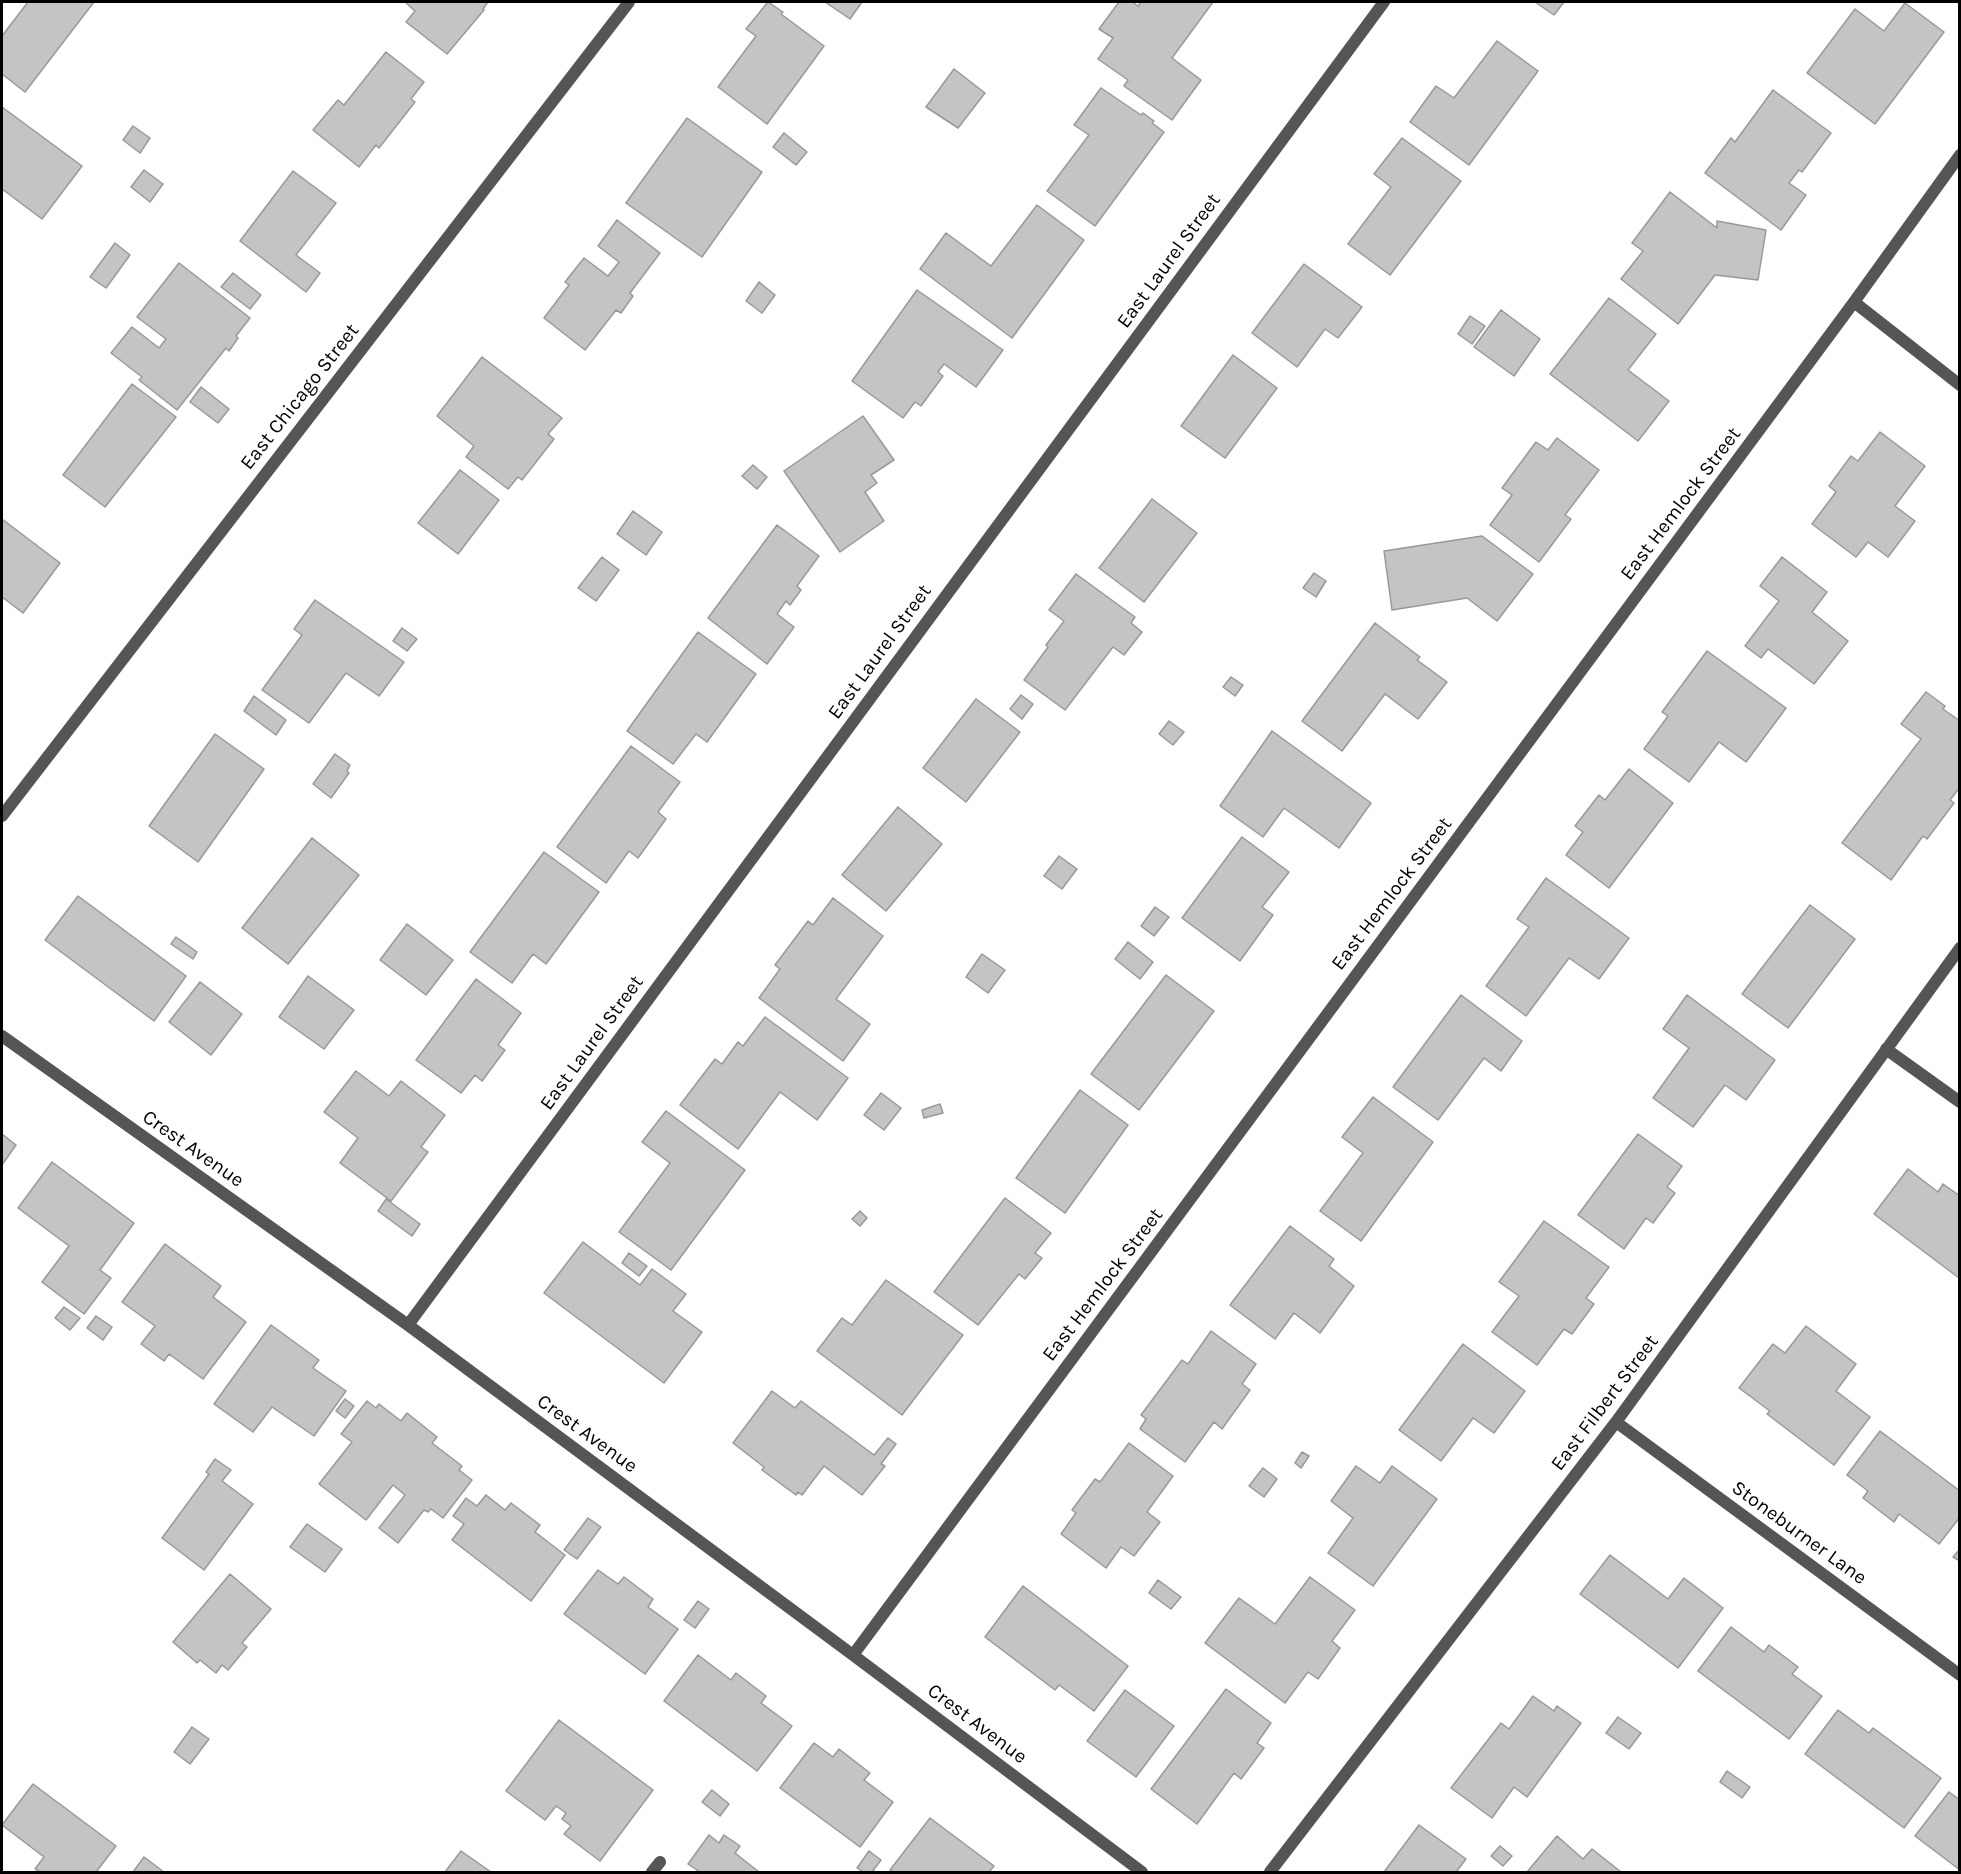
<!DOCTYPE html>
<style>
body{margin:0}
#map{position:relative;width:1961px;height:1874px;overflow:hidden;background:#fff;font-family:Karla,sans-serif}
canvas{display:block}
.frame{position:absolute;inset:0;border:3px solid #000;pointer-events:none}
</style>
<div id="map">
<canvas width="1961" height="1874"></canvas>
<div class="frame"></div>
</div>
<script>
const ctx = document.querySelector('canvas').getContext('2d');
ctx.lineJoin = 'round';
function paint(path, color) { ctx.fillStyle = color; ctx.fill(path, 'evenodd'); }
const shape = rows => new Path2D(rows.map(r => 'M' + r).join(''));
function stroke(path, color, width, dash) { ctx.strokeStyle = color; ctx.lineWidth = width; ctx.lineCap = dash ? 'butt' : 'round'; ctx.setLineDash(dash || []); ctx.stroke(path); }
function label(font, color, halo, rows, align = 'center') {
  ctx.font = font + ' Karla,sans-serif'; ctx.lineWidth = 5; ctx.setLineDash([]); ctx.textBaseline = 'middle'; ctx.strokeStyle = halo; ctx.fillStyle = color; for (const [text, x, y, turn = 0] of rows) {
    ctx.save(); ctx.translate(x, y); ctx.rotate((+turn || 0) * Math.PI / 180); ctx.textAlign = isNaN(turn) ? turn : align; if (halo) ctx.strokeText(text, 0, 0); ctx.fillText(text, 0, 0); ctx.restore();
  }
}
const building = shape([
 [28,2,94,2,25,92,2,74,2,36,28,2],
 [405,2,488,2,483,9,484,10,447,54,406,22,415,11,405,2],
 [768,2,783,12,781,14,824,46,767,124,718,87,756,36,746,29,768,2],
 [825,2,862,2,850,19,825,2],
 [1119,2,1132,2,1138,6,1141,2,1213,2,1172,58,1201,80,1172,120,1124,86,1128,80,1098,59,1113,38,1099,29,1119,2],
 [1535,2,1564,2,1554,15,1535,2],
 [1905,3,1944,32,1875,124,1807,73,1855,9,1884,31,1905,3],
 [1497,41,1538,71,1469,165,1410,122,1436,86,1454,98,1497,41],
 [386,52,424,82,411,99,415,102,379,148,376,145,359,167,313,130,338,100,344,105,386,52],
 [954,69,985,93,958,128,926,107,954,69],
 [1101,88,1141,115,1143,113,1154,121,1152,123,1164,132,1095,226,1047,191,1089,135,1074,125,1101,88],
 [1773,90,1831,133,1802,172,1799,170,1789,183,1806,195,1781,230,1705,173,1731,138,1735,142,1773,90],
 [2,107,82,166,42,219,2,189,2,107],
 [687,118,762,172,702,257,626,203,687,118],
 [133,126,150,138,140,153,123,140,133,126],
 [784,133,807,152,796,165,773,147,784,133],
 [1402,138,1461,181,1390,275,1348,244,1391,187,1374,174,1402,138],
 [144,170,163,184,150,202,131,187,144,170],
 [293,171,336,203,296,255,320,273,306,292,240,241,293,171],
 [1670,192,1717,228,1717,221,1766,230,1758,280,1715,275,1678,324,1621,279,1643,251,1632,243,1670,192],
 [1037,205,1084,240,1012,338,920,269,946,233,991,266,1037,205],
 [617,220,660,253,630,293,633,296,621,313,616,310,585,350,544,318,569,285,565,282,584,258,608,276,619,262,598,246,617,220],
 [115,243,130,255,106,288,90,277,115,243],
 [179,263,250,318,236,336,238,338,229,351,226,348,177,410,139,380,142,377,111,353,132,327,159,348,166,339,137,317,179,263],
 [1304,264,1362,307,1338,338,1325,329,1297,367,1252,333,1304,264],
 [233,273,261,295,250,309,221,287,233,273],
 [759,282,775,295,762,313,746,301,759,282],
 [917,290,1003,350,976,387,944,364,938,372,943,376,921,406,915,402,903,418,852,381,917,290],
 [1609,298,1656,334,1628,370,1669,401,1638,441,1550,374,1609,298],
 [1501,310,1540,339,1514,376,1474,347,1501,310],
 [1470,316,1485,326,1472,344,1458,334,1470,316],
 [1233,355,1277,388,1225,458,1181,426,1233,355],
 [482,357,562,418,548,434,554,439,522,480,518,477,508,489,466,457,474,446,437,416,482,357],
 [132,384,176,417,105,507,63,475,132,384],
 [201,387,229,409,218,423,190,402,201,387],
 [863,416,894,460,871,475,877,483,865,492,884,521,840,552,784,471,863,416],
 [1880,432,1925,466,1895,506,1915,521,1888,557,1868,542,1856,557,1812,524,1836,492,1829,486,1851,456,1858,461,1880,432],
 [1557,438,1599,470,1565,515,1571,519,1539,562,1490,525,1512,495,1502,488,1536,442,1548,450,1557,438],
 [753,465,767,477,757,489,742,476,753,465],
 [460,470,499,500,458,554,418,523,460,470],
 [1152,499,1197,533,1144,602,1099,568,1152,499],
 [633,511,662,532,646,555,617,534,633,511],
 [2,519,60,563,23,613,2,597,2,519],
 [777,525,819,556,797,586,801,590,790,605,786,601,777,614,794,627,767,664,708,618,777,525],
 [1482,536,1533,574,1497,621,1467,598,1392,610,1384,551,1482,536],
 [602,557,619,570,596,601,578,588,602,557],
 [1782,557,1827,592,1812,612,1848,641,1814,684,1768,649,1761,658,1745,646,1779,601,1760,586,1782,557],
 [1314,573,1326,581,1316,597,1303,588,1314,573],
 [1076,574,1135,617,1131,623,1142,632,1124,655,1113,647,1065,710,1024,680,1048,647,1046,645,1064,621,1049,610,1076,574],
 [315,600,404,662,379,696,346,673,309,723,262,690,302,635,294,629,315,600],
 [1375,623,1420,657,1417,660,1447,682,1418,719,1385,694,1342,751,1302,721,1375,623],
 [402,628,417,639,407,651,393,641,402,628],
 [698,632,756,674,707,742,696,734,673,764,627,731,698,632],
 [1707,651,1786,708,1746,762,1719,742,1689,782,1644,749,1668,716,1662,712,1707,651],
 [1231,677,1243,685,1235,696,1223,687,1231,677],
 [1926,692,1945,706,1943,709,1960,721,1960,787,1950,800,1954,803,1927,839,1923,836,1891,880,1842,843,1921,739,1901,724,1926,692],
 [1021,695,1033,704,1022,719,1010,709,1021,695],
 [254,696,286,720,276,735,244,711,254,696],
 [976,699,1020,732,966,802,923,768,976,699],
 [1169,721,1184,732,1173,745,1159,734,1169,721],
 [1272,731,1371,803,1339,848,1284,808,1263,837,1220,806,1272,731],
 [215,734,264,769,198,862,149,826,215,734],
 [631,746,680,782,658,812,666,819,638,858,629,851,606,883,557,847,631,746],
 [335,754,350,765,347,771,349,773,331,798,313,784,335,754],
 [1629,769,1673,803,1609,888,1566,855,1583,832,1575,826,1599,795,1605,800,1629,769],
 [898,807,942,844,886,911,842,875,898,807],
 [1242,837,1289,872,1262,907,1273,915,1240,961,1182,918,1242,837],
 [312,838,359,875,288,964,242,928,312,838],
 [544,852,599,892,546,964,533,954,512,983,470,952,544,852],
 [1059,856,1077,869,1062,889,1044,876,1059,856],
 [1546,878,1629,938,1599,979,1569,958,1526,1016,1486,986,1529,927,1517,919,1546,878],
 [78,896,186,976,154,1021,45,940,78,896],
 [833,898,883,936,836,999,870,1024,843,1061,759,998,780,969,775,965,808,921,813,925,833,898],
 [1810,905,1855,939,1788,1028,1742,994,1810,905],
 [1155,907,1169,917,1154,936,1141,926,1155,907],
 [407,924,453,960,426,995,380,960,407,924],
 [176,937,197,952,193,959,171,944,176,937],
 [1128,942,1153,962,1140,979,1115,959,1128,942],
 [982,954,1005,970,988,993,966,977,982,954],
 [1166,975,1214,1011,1139,1110,1091,1074,1166,975],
 [308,976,354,1010,324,1049,279,1017,308,976],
 [476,979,521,1013,498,1045,505,1050,482,1081,475,1075,461,1093,416,1060,476,979],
 [200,982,242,1014,211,1055,169,1022,200,982],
 [1461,995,1522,1041,1501,1071,1484,1058,1438,1120,1393,1087,1461,995],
 [1687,995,1775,1060,1746,1100,1725,1085,1693,1127,1653,1098,1689,1048,1663,1029,1687,995],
 [765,1017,848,1078,817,1120,780,1092,738,1149,680,1105,715,1059,722,1064,738,1042,743,1046,765,1017],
 [356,1071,389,1096,401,1081,445,1115,421,1147,428,1152,391,1201,340,1163,358,1138,324,1112,356,1071],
 [1080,1090,1128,1125,1065,1213,1016,1178,1080,1090],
 [881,1093,901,1108,884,1130,864,1115,881,1093],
 [1373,1097,1433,1142,1361,1241,1320,1211,1363,1153,1342,1137,1373,1097],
 [940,1104,943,1113,924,1118,922,1110,940,1104],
 [666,1111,745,1170,671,1270,619,1232,670,1163,642,1142,666,1111],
 [2,1134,16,1145,2,1165,2,1134],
 [1638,1134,1682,1166,1667,1187,1675,1193,1653,1223,1646,1218,1624,1249,1578,1215,1638,1134],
 [52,1162,134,1223,100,1270,111,1278,84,1314,42,1282,69,1246,18,1208,52,1162],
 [1908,1169,1938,1192,1943,1184,1960,1196,1959,1278,1874,1214,1908,1169],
 [1005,1198,1051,1233,1035,1253,1042,1258,1025,1279,1019,1274,978,1325,934,1292,1005,1198],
 [386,1199,420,1224,412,1236,378,1211,386,1199],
 [860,1211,867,1218,860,1226,852,1219,860,1211],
 [1544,1221,1609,1267,1586,1298,1594,1304,1572,1334,1564,1329,1537,1365,1492,1332,1519,1296,1499,1282,1544,1221],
 [1290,1226,1334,1259,1329,1266,1354,1286,1320,1333,1294,1313,1275,1339,1230,1305,1290,1226],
 [583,1242,640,1285,652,1269,686,1294,673,1311,702,1332,664,1383,544,1293,583,1242],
 [165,1244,221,1286,213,1297,246,1322,203,1379,169,1354,164,1361,141,1344,155,1326,122,1302,165,1244],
 [629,1253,647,1266,639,1276,622,1263,629,1253],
 [886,1280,963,1335,902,1415,817,1351,842,1318,852,1325,886,1280],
 [64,1307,80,1318,70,1330,55,1318,64,1307],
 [96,1316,112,1327,103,1340,87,1328,96,1316],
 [271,1325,319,1360,313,1368,346,1391,314,1436,272,1407,253,1432,214,1404,271,1325],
 [1806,1326,1856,1364,1836,1391,1870,1417,1834,1465,1767,1414,1770,1411,1739,1388,1773,1344,1785,1353,1806,1326],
 [1211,1331,1256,1364,1242,1384,1250,1390,1222,1429,1214,1422,1185,1462,1140,1429,1146,1419,1141,1415,1182,1360,1188,1364,1211,1331],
 [1463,1344,1525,1391,1494,1433,1473,1418,1441,1461,1399,1430,1463,1344],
 [772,1391,795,1408,801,1401,874,1455,888,1438,896,1444,881,1464,885,1466,862,1495,824,1466,802,1495,798,1492,796,1495,762,1470,764,1467,733,1443,772,1391],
 [345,1399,354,1406,345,1418,336,1411,345,1399],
 [367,1401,376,1408,379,1404,401,1421,407,1413,437,1437,432,1443,462,1466,459,1470,472,1480,443,1518,431,1509,428,1512,424,1510,398,1543,379,1528,405,1495,393,1485,366,1520,319,1484,352,1442,341,1434,367,1401],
 [1880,1431,1960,1491,1960,1517,1939,1544,1899,1514,1894,1522,1863,1498,1868,1491,1847,1475,1880,1431],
 [1129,1443,1173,1476,1147,1512,1160,1522,1134,1556,1121,1547,1106,1568,1061,1534,1076,1513,1072,1510,1095,1479,1100,1482,1129,1443],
 [1302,1452,1309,1456,1301,1468,1295,1463,1302,1452],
 [215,1459,231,1470,222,1481,253,1504,204,1570,162,1538,209,1474,206,1472,215,1459],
 [1356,1466,1380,1483,1392,1466,1437,1499,1373,1586,1328,1553,1353,1518,1331,1501,1356,1466],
 [1263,1468,1277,1479,1264,1497,1249,1486,1263,1468],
 [486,1495,505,1510,511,1503,540,1525,535,1532,565,1555,531,1601,452,1540,464,1524,453,1516,466,1498,477,1506,486,1495],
 [588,1518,601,1527,577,1559,564,1550,588,1518],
 [307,1524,342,1549,325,1572,290,1547,307,1524],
 [1960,1549,1960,1561,1953,1557,1960,1549],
 [1610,1555,1668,1599,1684,1578,1723,1608,1678,1668,1580,1594,1610,1555],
 [598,1570,618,1584,624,1577,653,1599,648,1607,678,1629,645,1674,564,1614,598,1570],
 [230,1574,271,1609,242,1643,247,1647,228,1670,222,1665,216,1673,200,1660,197,1663,173,1642,230,1574],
 [1310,1577,1355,1610,1332,1641,1340,1648,1318,1679,1308,1672,1285,1703,1205,1643,1239,1598,1275,1624,1310,1577],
 [1158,1580,1181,1597,1171,1609,1149,1593,1158,1580],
 [1023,1586,1128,1666,1094,1711,1059,1685,1055,1690,985,1637,1023,1586],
 [698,1601,709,1609,695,1628,684,1620,698,1601],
 [1731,1627,1764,1652,1769,1645,1798,1667,1792,1674,1822,1696,1789,1739,1698,1671,1731,1627],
 [698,1655,731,1680,736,1673,766,1696,761,1703,792,1726,757,1771,664,1701,698,1655],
 [1226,1689,1271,1723,1257,1743,1264,1748,1241,1779,1234,1773,1197,1824,1151,1789,1226,1689],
 [1125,1690,1174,1726,1136,1777,1087,1741,1125,1690],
 [1533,1696,1554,1711,1557,1706,1581,1723,1527,1797,1514,1787,1492,1818,1451,1788,1501,1723,1509,1729,1533,1696],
 [1838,1710,1869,1733,1873,1728,1941,1778,1904,1828,1805,1754,1838,1710],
 [1618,1717,1641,1733,1629,1749,1606,1733,1618,1717],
 [559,1720,653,1790,600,1861,564,1834,571,1826,562,1819,566,1813,556,1806,545,1820,506,1791,559,1720],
 [192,1727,209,1739,190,1764,174,1752,192,1727],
 [814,1743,833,1757,839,1749,870,1773,864,1780,893,1802,860,1847,780,1788,814,1743],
 [1727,1771,1750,1787,1742,1798,1720,1782,1727,1771],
 [33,1784,116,1846,96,1872,41,1872,35,1869,44,1857,2,1825,33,1784],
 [712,1790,729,1804,720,1816,702,1802,712,1790],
 [1949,1792,1960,1800,1960,1870,1915,1836,1949,1792],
 [930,1818,994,1866,989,1872,894,1872,890,1870,930,1818],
 [1419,1825,1466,1859,1456,1872,1384,1872,1419,1825],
 [709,1835,719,1843,724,1835,740,1846,735,1853,759,1872,700,1872,688,1864,709,1835],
 [1557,1836,1583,1859,1592,1849,1621,1872,1527,1872,1557,1836],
 [1500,1846,1512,1856,1503,1866,1491,1856,1500,1846],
 [461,1851,491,1872,445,1872,461,1851],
 [869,1851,881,1860,872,1872,863,1872,857,1868,869,1851],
 [144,1857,164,1872,133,1872,144,1857]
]);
const minor = shape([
 [1854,302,1960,385],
 [2,816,629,2],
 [2,1036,408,1325,853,1655,1142,1872],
 [1886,1049,1960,1102],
 [408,1325,1384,2],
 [1616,1422,1960,1675],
 [853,1655,1854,302,1960,155],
 [652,1872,660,1862],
 [1270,1872,1616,1422,1960,948]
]);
const streetNames = [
 ["East Laurel Street",1169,261,-54],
 ["East Chicago Street",300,397,-52],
 ["East Hemlock Street",1681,504,-53],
 ["East Laurel Street",880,652,-54],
 ["East Hemlock Street",1392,894,-53],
 ["East Laurel Street",592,1043,-54],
 ["Crest Avenue",193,1149,35],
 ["East Hemlock Street",1103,1285,-53],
 ["East Filbert Street",1605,1403,-53],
 ["Crest Avenue",587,1434,36],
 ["Stoneburner Lane",1799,1533,36],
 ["Crest Avenue",977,1724,37]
];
paint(building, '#c4c4c4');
stroke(building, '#999', 1.5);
stroke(minor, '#555', 12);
label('20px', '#000', '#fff', streetNames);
</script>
